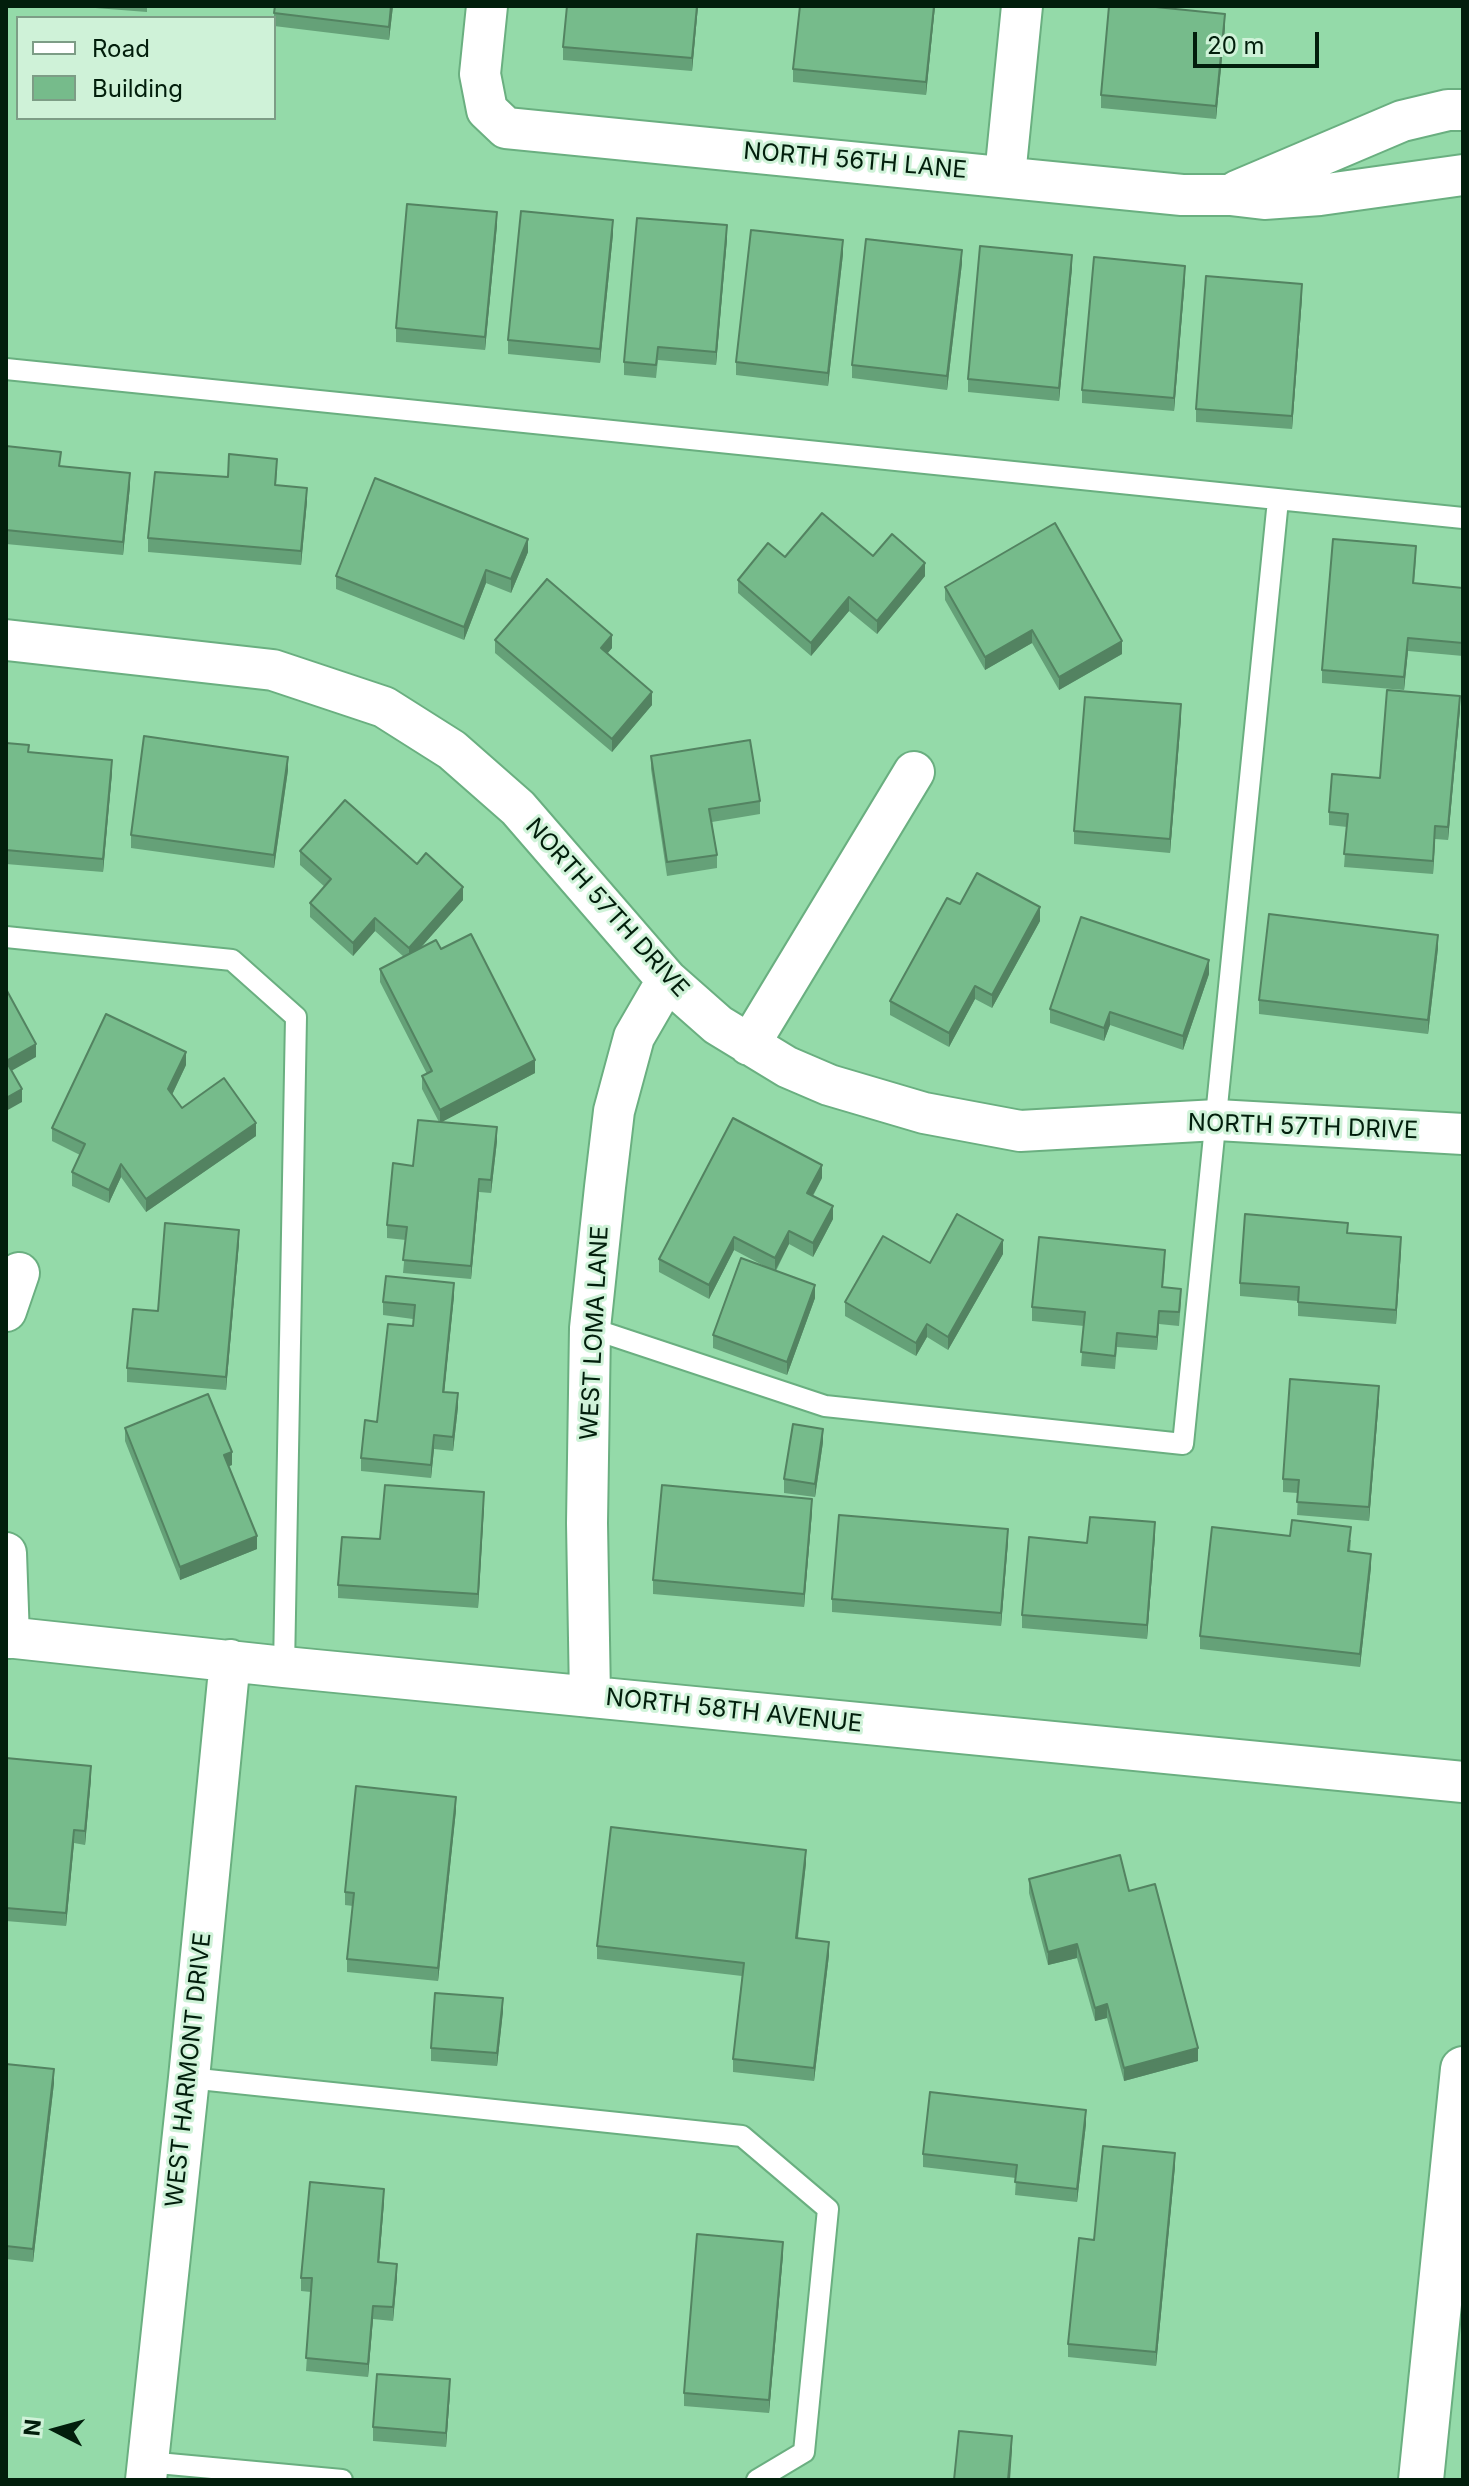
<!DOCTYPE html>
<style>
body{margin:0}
#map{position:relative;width:1469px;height:2486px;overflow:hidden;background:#94daa9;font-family:Inter,sans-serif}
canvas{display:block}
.frame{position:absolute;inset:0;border:8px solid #021e0c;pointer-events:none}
.legend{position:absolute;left:16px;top:16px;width:260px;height:104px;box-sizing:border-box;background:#cff2d8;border:2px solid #7d9d86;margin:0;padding:10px 14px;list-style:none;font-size:24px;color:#021e0c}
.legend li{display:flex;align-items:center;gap:16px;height:40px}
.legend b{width:40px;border:2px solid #7d9d86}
.north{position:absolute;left:16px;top:2390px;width:80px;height:80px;-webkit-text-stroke:6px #cff2d8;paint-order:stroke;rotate:276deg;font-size:22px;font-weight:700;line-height:32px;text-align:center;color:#021e0c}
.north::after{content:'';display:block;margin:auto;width:28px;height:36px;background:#021e0c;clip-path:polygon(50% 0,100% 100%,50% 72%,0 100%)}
.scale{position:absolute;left:1193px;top:32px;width:126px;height:36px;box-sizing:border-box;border:4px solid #021e0c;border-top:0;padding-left:10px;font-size:24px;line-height:28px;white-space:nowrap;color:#021e0c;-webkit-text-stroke:6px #cff2d8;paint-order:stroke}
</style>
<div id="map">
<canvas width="1469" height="2486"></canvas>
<div class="frame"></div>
<ul class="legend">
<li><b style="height:10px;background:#fff"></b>Road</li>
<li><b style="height:22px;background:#76bb8b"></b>Building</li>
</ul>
<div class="north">N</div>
<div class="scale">20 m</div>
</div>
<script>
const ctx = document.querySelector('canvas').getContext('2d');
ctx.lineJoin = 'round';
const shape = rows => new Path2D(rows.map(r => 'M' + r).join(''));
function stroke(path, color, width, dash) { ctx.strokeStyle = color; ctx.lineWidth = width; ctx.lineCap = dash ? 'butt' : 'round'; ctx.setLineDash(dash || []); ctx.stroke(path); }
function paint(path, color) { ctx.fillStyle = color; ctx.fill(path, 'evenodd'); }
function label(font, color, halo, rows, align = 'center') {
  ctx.font = font + ' Inter,sans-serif'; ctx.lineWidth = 6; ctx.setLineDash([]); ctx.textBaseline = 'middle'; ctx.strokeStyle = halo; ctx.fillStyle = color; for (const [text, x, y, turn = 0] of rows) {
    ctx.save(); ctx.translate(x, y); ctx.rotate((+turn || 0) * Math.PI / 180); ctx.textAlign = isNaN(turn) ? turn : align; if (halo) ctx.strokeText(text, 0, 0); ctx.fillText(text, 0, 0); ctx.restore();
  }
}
const lane = shape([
 [6,369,1463,518],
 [6,937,232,960,296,1017,284,1667],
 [590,1328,825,1406,1183,1444,1278,500],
 [189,2078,742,2136,828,2209,804,2452,757,2480],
 [147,2462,342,2480]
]);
const street = shape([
 [487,6,480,74,487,110,506,128,1182,195,1230,195,1264,199,1320,195,1463,175],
 [1005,176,1022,6],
 [1237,191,1402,121,1448,110,1463,110],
 [6,640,273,670,384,707,452,750,518,808,667,980,718,1025,787,1067,829,1085,924,1113,1020,1131,1217,1120,1463,1134],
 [749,1045,914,772],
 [6,1311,19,1273],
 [6,1553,9,1638],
 [6,1637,284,1667,1463,1782],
 [590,1697,587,1523,590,1328,605,1187,614,1111,634,1037,667,980],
 [146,2480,189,2078,230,1660]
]);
const primary = shape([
 [1421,2480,1463,2069]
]);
const wall = shape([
 [70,6,147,6,147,12],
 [393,6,389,40,274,26,274,13],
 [698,6,692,71,563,60,563,47],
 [800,6,935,6,926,95,793,82,793,69],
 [1225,27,1216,119,1101,108,1101,95],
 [497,225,485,350,396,342,396,328],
 [613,234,600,363,508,354,508,340],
 [727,239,716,365,658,360,656,378,624,375,624,362],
 [843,254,828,386,736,375,736,362],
 [962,263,947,390,852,378,852,365],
 [1072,268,1059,401,968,392,968,379],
 [1185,279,1174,411,1082,403,1082,390],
 [1302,297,1292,429,1196,422,1196,409],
 [6,446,61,466,130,486,123,555,6,544],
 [277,472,276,485,307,501,301,565,148,552,148,538,228,477],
 [528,552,511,593,486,583,464,640,336,589,336,576],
 [873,556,925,576,877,634,849,611,811,656,738,593,738,580,785,557],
 [1416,559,1414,583,1463,588,1463,656,1408,651,1404,690,1322,683,1322,670],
 [945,587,1122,654,1059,690,1032,643,985,670,945,600],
 [495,640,612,648,607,654,652,705,612,752,495,653],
 [1460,709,1448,840,1435,839,1433,874,1344,867,1347,827,1329,825,1329,812,1380,778],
 [1181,718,1170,853,1074,844,1074,831],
 [6,743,29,752,112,773,103,872,6,864],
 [651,756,760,801,760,814,712,822,717,855,717,868,667,876,651,769],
 [288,770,274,868,131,848,131,835],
 [300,851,417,864,463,900,420,948,441,949,535,1073,441,1122,497,1141,491,1193,479,1192,471,1279,403,1273,406,1240,387,1238,387,1225,413,1166,439,1122,422,1089,422,1076,427,1074,380,982,380,969,404,957,375,931,353,956,310,917,310,903,325,887,300,865],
 [960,904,1040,921,992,1008,975,999,949,1047,890,1015,890,1001],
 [1438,948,1428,1034,1259,1014,1259,1000],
 [1209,974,1183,1050,1110,1025,1104,1041,1050,1023,1050,1009],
 [186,1065,172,1095,182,1108,256,1136,146,1212,121,1177,109,1203,72,1186,72,1172,80,1155,52,1141,52,1128],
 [822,1178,813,1196,833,1219,813,1257,789,1244,776,1271,815,1298,787,1375,713,1348,713,1335,768,1268,734,1250,709,1299,659,1272,659,1259],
 [1348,1233,1401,1250,1396,1324,1298,1316,1298,1301,1240,1296,1240,1283],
 [239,1243,226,1390,127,1382,127,1368],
 [1003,1254,948,1350,927,1337,916,1356,845,1316,845,1302,930,1263],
 [1165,1263,1163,1287,1181,1302,1179,1326,1159,1324,1157,1350,1117,1347,1115,1369,1081,1366,1084,1326,1032,1321,1032,1307],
 [454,1296,444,1392,458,1407,453,1451,434,1449,431,1478,361,1471,361,1458,377,1422,413,1326,413,1319,383,1315,383,1302],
 [1379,1399,1369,1521,1297,1515,1298,1493,1283,1492,1283,1479],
 [125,1428,232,1465,229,1466,257,1549,180,1580,125,1441],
 [823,1442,815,1497,784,1493,784,1479],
 [484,1506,478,1608,338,1598,338,1585,380,1539],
 [812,1512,804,1607,653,1594,653,1580],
 [1155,1536,1147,1639,1022,1628,1022,1615,1087,1543],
 [1290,1536,1351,1540,1350,1551,1371,1567,1360,1667,1200,1649,1200,1636],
 [1008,1542,1001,1626,832,1612,832,1599],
 [6,1758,91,1779,85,1845,74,1843,66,1926,6,1921],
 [456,1810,438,1981,347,1972,347,1959,353,1906,345,1905,345,1892],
 [806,1863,798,1938,829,1955,814,2081,733,2072,733,2059,742,1976,597,1959,597,1946],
 [1029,1879,1129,1891,1198,2061,1124,2081,1107,2018,1095,2021,1077,1958,1048,1965,1029,1893],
 [503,2011,497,2066,431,2061,431,2048],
 [6,2064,54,2083,33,2262,6,2259],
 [1086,2124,1077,2202,1015,2195,1016,2178,923,2167,923,2154],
 [1175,2166,1156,2366,1068,2357,1068,2344,1094,2240],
 [384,2202,379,2262,397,2277,393,2321,373,2319,368,2377,306,2371,311,2292,301,2291,301,2278],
 [783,2255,769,2413,684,2406,684,2393],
 [450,2392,446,2447,373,2441,373,2427]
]);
const shadedWall = shape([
 [391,6,393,6,389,40,389,27],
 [697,6,698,6,692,71,692,58],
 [934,6,935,6,926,95,926,82],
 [1225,14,1225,27,1216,119,1216,106],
 [497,212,497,225,485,350,485,337],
 [613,220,613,234,600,363,600,349],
 [727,225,727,239,716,365,716,352],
 [843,240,843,254,828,386,828,373],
 [962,250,962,263,947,390,947,376],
 [1072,255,1072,268,1059,401,1059,388],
 [1185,266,1185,279,1174,411,1174,398],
 [1302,284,1302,297,1292,429,1292,416],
 [130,473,130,486,123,555,123,542],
 [307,488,307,501,301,565,301,551],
 [528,539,528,552,511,593,511,579],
 [925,563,925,576,877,634,877,621],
 [486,570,486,583,464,640,464,627],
 [849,597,849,611,811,656,811,643],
 [1032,630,1032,643,985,670,985,657],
 [612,635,612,648,601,661,601,648],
 [1408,638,1408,651,1404,690,1404,677],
 [1122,641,1122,654,1059,690,1059,677],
 [652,692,652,705,612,752,612,739],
 [1460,696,1460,709,1448,840,1448,827],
 [1181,704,1181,718,1170,853,1170,839],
 [288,757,288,770,274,868,274,855],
 [112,760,112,773,103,872,103,859],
 [1435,826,1435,839,1433,874,1433,861],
 [463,887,463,900,409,961,409,948],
 [1040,907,1040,921,992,1008,992,995],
 [375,918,375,931,353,956,353,943],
 [1438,935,1438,948,1428,1034,1428,1020],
 [1209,960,1209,974,1183,1050,1183,1036],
 [975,986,975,999,949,1047,949,1033],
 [1110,1012,1110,1025,1104,1041,1104,1028],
 [36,1044,36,1057,6,1074,6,1061],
 [186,1052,186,1065,168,1103,168,1089],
 [535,1060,535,1073,440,1123,440,1110],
 [22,1089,22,1102,6,1111,6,1098],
 [256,1123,256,1136,146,1212,146,1199],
 [497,1127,497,1141,491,1193,491,1180],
 [121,1164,121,1177,109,1203,109,1190],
 [822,1165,822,1178,807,1206,807,1193],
 [479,1179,479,1192,471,1279,471,1266],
 [833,1206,833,1219,813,1257,813,1243],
 [239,1230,239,1243,226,1390,226,1377],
 [789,1231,789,1244,775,1271,775,1258],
 [734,1237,734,1250,709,1299,709,1285],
 [1401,1237,1401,1250,1396,1324,1396,1310],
 [1003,1240,1003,1254,948,1350,948,1337],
 [454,1283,454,1296,443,1405,443,1392],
 [815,1285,815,1298,787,1375,787,1362],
 [1159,1311,1159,1324,1157,1350,1157,1337],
 [927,1324,927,1337,916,1356,916,1343],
 [1379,1386,1379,1399,1369,1521,1369,1507],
 [458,1393,458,1407,453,1451,453,1437],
 [823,1429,823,1442,815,1497,815,1484],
 [434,1435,434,1449,431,1478,431,1465],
 [232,1452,232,1465,224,1468,224,1455],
 [484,1492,484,1506,478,1608,478,1594],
 [812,1499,812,1512,804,1607,804,1594],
 [1155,1522,1155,1536,1147,1639,1147,1625],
 [1008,1529,1008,1542,1001,1626,1001,1613],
 [257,1536,257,1549,180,1580,180,1567],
 [1371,1554,1371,1567,1360,1667,1360,1654],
 [91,1766,91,1779,85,1845,85,1831],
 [456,1797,456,1810,438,1981,438,1968],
 [74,1830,74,1843,66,1926,66,1913],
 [806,1850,806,1863,796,1951,796,1938],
 [829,1942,829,1955,814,2081,814,2068],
 [1077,1944,1077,1958,1048,1965,1048,1952],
 [503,1998,503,2011,497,2066,497,2053],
 [1107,2004,1107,2018,1095,2021,1095,2008],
 [1198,2048,1198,2061,1124,2081,1124,2068],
 [54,2069,54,2083,33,2262,33,2249],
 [1086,2110,1086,2124,1077,2202,1077,2189],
 [1175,2153,1175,2166,1156,2366,1156,2352],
 [384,2189,384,2202,378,2276,378,2262],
 [783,2242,783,2255,769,2413,769,2400],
 [397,2264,397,2277,393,2321,393,2307],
 [373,2306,373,2319,368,2377,368,2364],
 [450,2379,450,2392,446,2447,446,2433],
 [1012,2436,1012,2450,1010,2480,1008,2480]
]);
const building = shape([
 [275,6,391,6,389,27,274,13,275,6],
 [567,6,697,6,692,58,563,47,567,6],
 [800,6,934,6,926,82,793,69,800,6],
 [1109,6,1146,6,1225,14,1216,106,1101,95,1109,6],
 [407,204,497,212,485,337,396,328,407,204],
 [521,211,613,220,600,349,508,340,521,211],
 [637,218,727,225,716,352,658,347,656,365,624,362,637,218],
 [751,230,843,240,828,373,736,362,751,230],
 [866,239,962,250,947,376,852,365,866,239],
 [980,246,1072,255,1059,388,968,379,980,246],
 [1094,257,1185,266,1174,398,1082,390,1094,257],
 [1206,276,1302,284,1292,416,1196,409,1206,276],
 [6,446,61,452,59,466,130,473,123,542,6,530,6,446],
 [229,454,277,459,275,485,307,488,301,551,148,538,155,472,228,477,229,454],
 [375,478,528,539,511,579,486,570,464,627,336,576,375,478],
 [822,513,873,556,892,534,925,563,877,621,849,597,811,643,738,580,768,543,785,557,822,513],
 [1055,523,1122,641,1059,677,1032,630,985,657,945,587,1055,523],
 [1333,539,1416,546,1413,583,1463,588,1463,643,1408,638,1404,677,1322,670,1333,539],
 [547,579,612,635,601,648,652,692,612,739,495,640,547,579],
 [1387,690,1460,696,1448,827,1435,826,1433,861,1344,854,1348,814,1329,812,1332,774,1380,778,1387,690],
 [1085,697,1181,704,1170,839,1074,831,1085,697],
 [144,736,288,757,274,855,131,835,144,736],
 [750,740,760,801,709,809,717,855,667,862,651,756,750,740],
 [6,743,29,745,28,752,112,760,103,859,6,850,6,743],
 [345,800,417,864,426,853,463,887,409,948,375,918,353,943,310,903,331,879,300,851,345,800],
 [977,873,1040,907,992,995,975,986,949,1033,890,1001,947,898,960,904,977,873],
 [1269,914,1438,935,1428,1020,1259,1000,1269,914],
 [1081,917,1209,960,1183,1036,1110,1012,1104,1028,1050,1009,1081,917],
 [471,934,535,1060,440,1110,422,1076,432,1071,380,969,436,940,441,949,471,934],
 [6,989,36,1044,6,1061,6,989],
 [106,1014,186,1052,168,1089,182,1108,224,1078,256,1123,146,1199,121,1164,109,1190,72,1172,85,1144,52,1128,106,1014],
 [6,1061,22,1089,6,1098,6,1061],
 [733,1118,822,1165,807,1193,833,1206,813,1243,789,1231,775,1258,734,1237,709,1285,659,1259,733,1118],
 [418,1120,497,1127,491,1180,479,1179,471,1266,403,1260,407,1227,387,1225,393,1163,413,1166,418,1120],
 [957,1214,1003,1240,948,1337,927,1324,916,1343,845,1302,883,1236,930,1263,957,1214],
 [1245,1214,1348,1223,1347,1233,1401,1237,1396,1310,1298,1302,1299,1287,1240,1283,1245,1214],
 [165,1223,239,1230,226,1377,127,1368,133,1309,158,1311,165,1223],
 [1039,1237,1165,1250,1162,1287,1181,1289,1179,1312,1159,1311,1157,1337,1117,1333,1115,1356,1081,1352,1085,1312,1032,1307,1039,1237],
 [741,1258,815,1285,787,1362,713,1335,741,1258],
 [386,1276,454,1283,443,1392,458,1393,453,1437,434,1435,431,1465,361,1458,365,1420,377,1422,388,1324,413,1326,415,1305,383,1302,386,1276],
 [1290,1379,1379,1386,1369,1507,1297,1502,1299,1480,1283,1479,1290,1379],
 [208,1394,232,1452,224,1455,257,1536,180,1567,125,1428,208,1394],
 [793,1424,823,1429,815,1484,784,1479,793,1424],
 [385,1485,484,1492,478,1594,338,1585,342,1537,380,1539,385,1485],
 [662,1485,812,1499,804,1594,653,1580,662,1485],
 [839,1515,1008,1529,1001,1613,832,1599,839,1515],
 [1090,1517,1155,1522,1147,1625,1022,1615,1029,1537,1087,1543,1090,1517],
 [1292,1520,1351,1527,1348,1551,1371,1554,1360,1654,1200,1636,1212,1527,1290,1536,1292,1520],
 [6,1758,91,1766,85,1831,74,1830,66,1913,6,1908,6,1758],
 [356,1786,456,1797,438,1968,347,1959,354,1893,345,1892,356,1786],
 [611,1827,806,1850,796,1938,829,1942,814,2068,733,2059,744,1963,597,1946,611,1827],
 [1120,1855,1129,1891,1155,1884,1198,2048,1124,2068,1107,2004,1095,2008,1077,1944,1048,1952,1029,1879,1120,1855],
 [435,1993,503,1998,497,2053,431,2048,435,1993],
 [6,2064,54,2069,33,2249,6,2246,6,2064],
 [930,2092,1086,2110,1077,2189,1015,2182,1017,2165,923,2154,930,2092],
 [1103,2146,1175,2153,1156,2352,1068,2344,1079,2238,1094,2240,1103,2146],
 [310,2182,384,2189,378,2262,397,2264,393,2307,373,2306,368,2364,306,2358,312,2278,301,2278,310,2182],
 [697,2234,783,2242,769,2400,684,2393,697,2234],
 [377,2374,450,2379,446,2433,373,2427,377,2374],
 [959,2431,1012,2436,1008,2480,954,2480,959,2431]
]);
const streetNames = [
 ["NORTH 56TH LANE",855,161,5],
 ["NORTH 57TH DRIVE",607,908,48],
 ["NORTH 57TH DRIVE",1303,1127,2],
 ["WEST LOMA LANE",595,1333,-87],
 ["NORTH 58TH AVENUE",734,1711,6],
 ["WEST HARMONT DRIVE",189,2070,-84]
];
stroke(lane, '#6aaf80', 24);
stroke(street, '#6aaf80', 44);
stroke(primary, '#6aaf80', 48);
stroke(lane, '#fff', 20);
stroke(street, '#fff', 40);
stroke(primary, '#fff', 44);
paint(wall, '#65a178');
paint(shadedWall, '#538361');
paint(building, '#76bb8b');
stroke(building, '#538361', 2);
label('24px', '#021e0c', '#cff2d8', streetNames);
</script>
